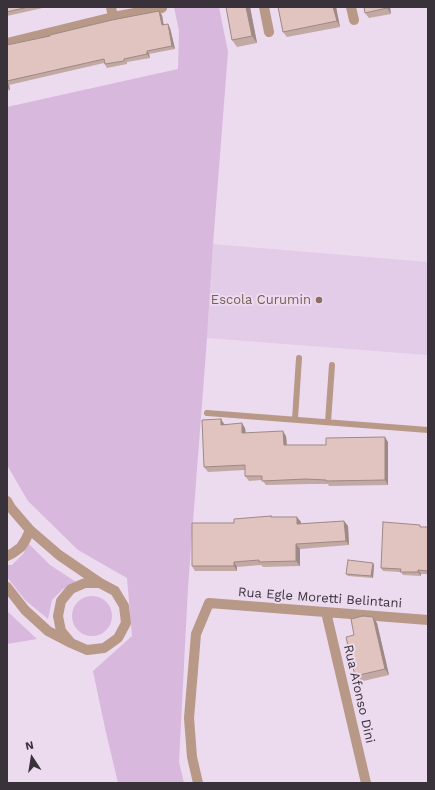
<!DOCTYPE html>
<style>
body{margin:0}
#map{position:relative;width:435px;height:790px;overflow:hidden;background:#ecdaef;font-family:"Work Sans",sans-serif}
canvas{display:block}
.frame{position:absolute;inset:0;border:8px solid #39323a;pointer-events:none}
.north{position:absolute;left:12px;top:738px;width:40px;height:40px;-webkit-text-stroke:3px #ecdaef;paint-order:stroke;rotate:348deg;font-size:11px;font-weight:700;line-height:16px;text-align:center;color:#39323a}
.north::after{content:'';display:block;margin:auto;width:14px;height:18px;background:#39323a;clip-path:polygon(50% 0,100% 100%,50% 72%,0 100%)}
</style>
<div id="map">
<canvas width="435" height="790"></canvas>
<div class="frame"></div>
<div class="north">N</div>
</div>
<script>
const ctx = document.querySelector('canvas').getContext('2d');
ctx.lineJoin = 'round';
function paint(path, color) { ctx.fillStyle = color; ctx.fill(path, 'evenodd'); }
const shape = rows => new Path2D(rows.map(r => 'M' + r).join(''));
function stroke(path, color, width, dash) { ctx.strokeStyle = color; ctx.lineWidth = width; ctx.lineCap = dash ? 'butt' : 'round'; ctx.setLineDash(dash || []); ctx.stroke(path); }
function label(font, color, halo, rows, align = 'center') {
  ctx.font = font + ' "Work Sans",sans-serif'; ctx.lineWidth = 4; ctx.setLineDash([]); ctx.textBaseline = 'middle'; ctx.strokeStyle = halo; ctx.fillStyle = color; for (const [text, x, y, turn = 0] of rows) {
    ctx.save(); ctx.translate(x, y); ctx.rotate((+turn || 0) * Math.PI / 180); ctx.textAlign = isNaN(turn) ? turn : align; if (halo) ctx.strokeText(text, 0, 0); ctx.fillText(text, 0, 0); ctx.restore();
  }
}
const built = shape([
 [213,244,428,262,428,355,207,338]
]);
const green = shape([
 [174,7,219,7,228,52,213,244,207,338,188,587,179,762,184,783,118,783,105,728,93,671,132,636,127,578,78,550,28,501,7,465,7,107,178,69,179,31],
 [28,543,50,565,76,582,63,589,52,600,48,619,25,600,7,577,7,565,12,565,24,553],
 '72 616a20 20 0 1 1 40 0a20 20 0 1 1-40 0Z',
 [7,611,37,639,7,644]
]);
const lane = shape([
 [207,413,428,430],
 [295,419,299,358],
 [328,422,332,365]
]);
const street = shape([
 [111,7,113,17],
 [264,7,269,32],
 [351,7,354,20],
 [7,43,113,17,162,8],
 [7,501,11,508,30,530,59,555,100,583],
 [7,556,13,553,21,547,26,539,30,530],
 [7,587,25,610,48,631,71,643,87,650,104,648,118,638,126,623,124,606,115,591,100,583,85,583,71,589,61,601,58,616,61,631,71,643],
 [326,612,366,783],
 [198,783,192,757,189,718,196,634,209,603,428,620]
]);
const wall = shape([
 [7,7,47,7,7,16],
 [226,7,250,7,257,43,237,47,232,40],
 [278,7,336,7,340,27,287,37,283,32],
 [364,7,390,7,391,14,369,18,365,13],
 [162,15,164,25,170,28,175,49,149,54,150,58,127,62,127,64,107,68,104,63,9,85,10,90,7,91,7,45],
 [221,419,224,424,245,428,246,433,286,436,287,445,326,445,388,442,388,485,329,486,328,484,309,484,266,485,262,480,249,481,245,476,245,470,208,472,204,467],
 [272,517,301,522,301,524,344,521,348,526,349,545,300,549,300,566,263,567,261,565,237,567,237,571,195,571,192,566,234,523],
 [422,527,428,527,428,574,421,574,421,576,403,575,401,572,383,571,381,568],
 [374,565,373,578,348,576,346,574],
 [377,623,389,675,359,682,355,676,354,635]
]);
const shadedWall = shape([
 [246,7,250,7,257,43,252,36],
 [333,7,336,7,340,27,337,21],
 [387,7,390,7,391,14,387,8],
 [159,11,162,15,164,29,162,25],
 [168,24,170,28,175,49,172,46],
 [147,51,149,54,150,58,147,54],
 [7,82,9,85,10,90,7,86],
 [221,419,224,424,225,429,221,425],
 [242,423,245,428,246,438,242,433],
 [283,431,286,436,287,450,284,445],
 [385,437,388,442,388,485,385,480],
 [297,517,301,522,301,529,297,524],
 [344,521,348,526,349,545,346,541],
 [296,544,300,549,300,566,296,561],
 [234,562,237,567,237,571,234,566],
 [373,563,374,565,373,578,371,576],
 [418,570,421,574,421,576,418,572],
 [373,617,377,623,389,675,385,669]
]);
const building = shape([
 [7,7,28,7,7,12,7,7],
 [226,7,246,7,252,36,232,40,226,7],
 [278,7,333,7,337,21,283,32,278,7],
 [364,7,387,7,387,8,365,13,364,7],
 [159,11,162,25,168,24,172,46,147,51,147,54,124,59,124,61,105,64,104,59,7,81,7,45,50,36,50,35,112,20,159,11],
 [221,419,221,425,242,423,242,433,283,431,284,445,326,445,326,438,385,437,385,480,326,481,326,480,306,479,262,481,262,476,245,476,245,465,204,467,202,420,221,419],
 [271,516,271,517,297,517,297,524,344,521,346,541,296,544,296,561,259,562,259,560,234,562,234,566,192,566,192,523,234,523,234,519,271,516],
 [383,522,420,525,420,527,428,527,428,571,418,570,418,572,400,572,401,569,381,568,383,522],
 [348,560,373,563,371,576,346,574,348,560],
 [363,616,373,617,385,669,355,676,346,637,354,635,351,619,363,616]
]);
const markers = [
 [319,300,4,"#8d6e63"]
];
const educationNames = [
 ["Escola Curumin",311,300]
];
const streetNames = [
 ["Rua Egle Moretti Belintani",320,598,4],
 ["Rua Afonso Dini",359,694,77]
];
paint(built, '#e3cce7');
paint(green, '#d8b8dd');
stroke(lane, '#b89886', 6);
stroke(street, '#b89886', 10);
paint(wall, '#c2a9a4');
paint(shadedWall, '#9e8986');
paint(building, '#e1c4bf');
stroke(building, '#9e8986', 1);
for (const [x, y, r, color] of markers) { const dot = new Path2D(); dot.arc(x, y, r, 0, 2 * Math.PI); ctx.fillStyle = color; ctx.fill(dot); stroke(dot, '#ecdaef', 1.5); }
label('13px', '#785e54', '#ecdaef', educationNames, 'right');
label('13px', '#39323a', '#ecdaef', streetNames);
</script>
